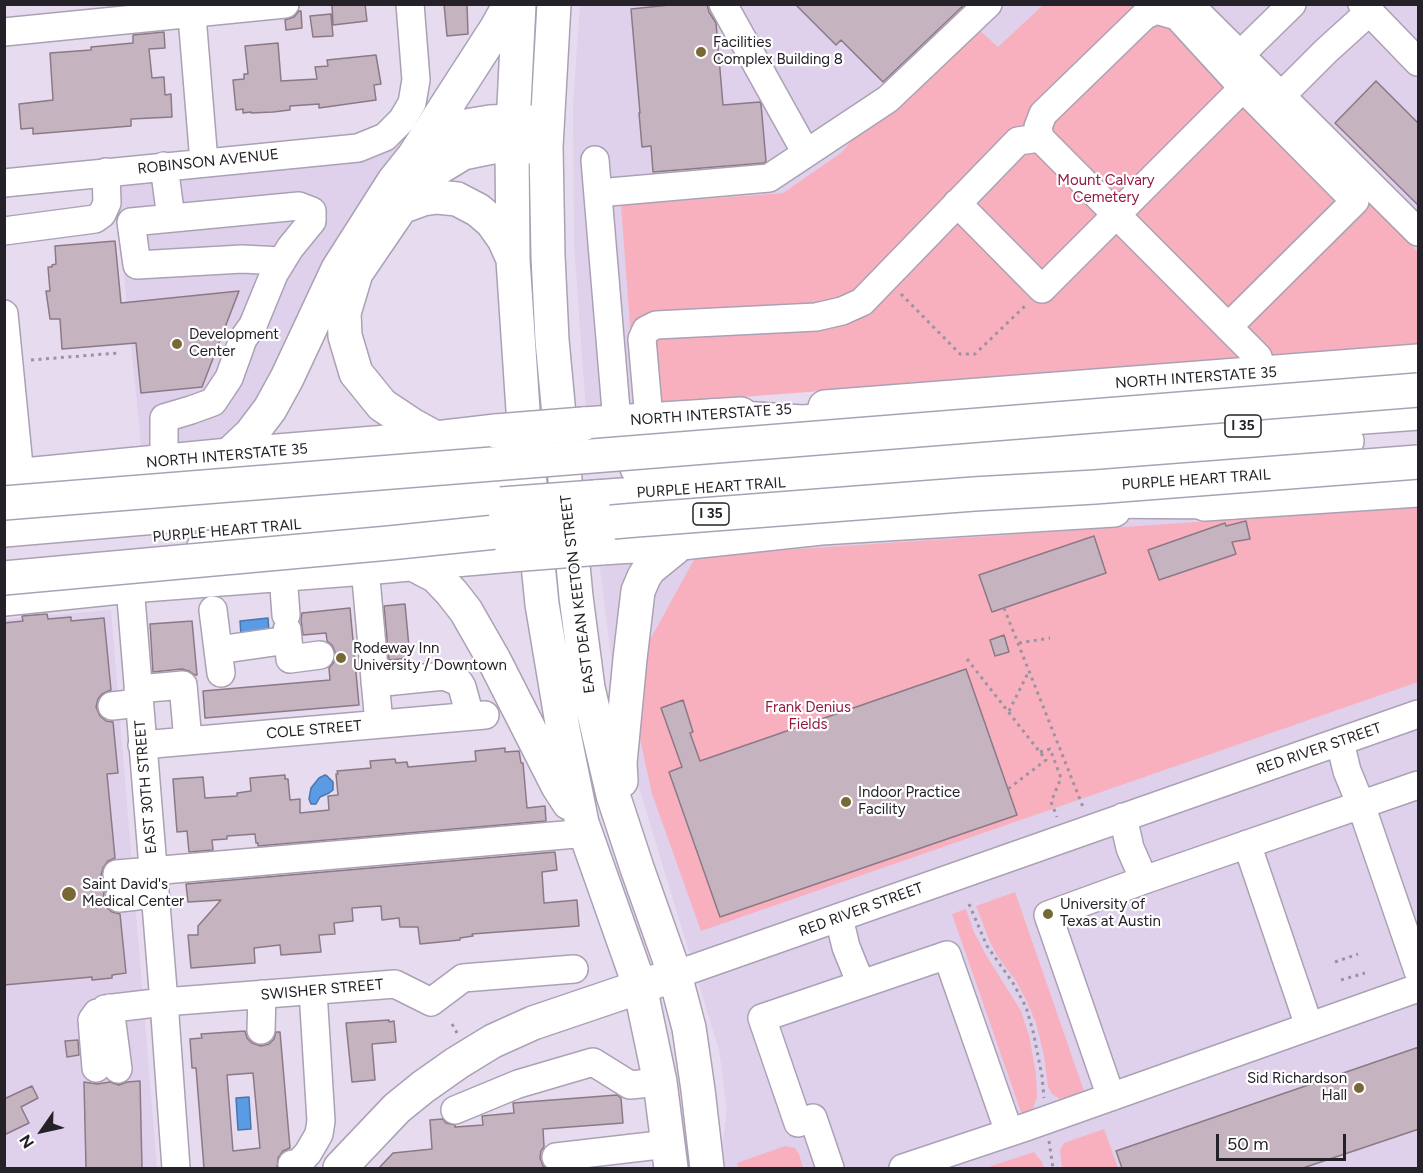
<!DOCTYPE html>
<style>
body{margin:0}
#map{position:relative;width:1423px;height:1173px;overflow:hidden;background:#e6dbef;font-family:Figtree,sans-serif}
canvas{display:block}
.frame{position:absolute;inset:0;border:6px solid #252128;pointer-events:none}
.north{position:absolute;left:12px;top:1101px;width:60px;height:60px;-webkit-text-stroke:4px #fff;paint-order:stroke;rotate:236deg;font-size:16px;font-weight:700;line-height:24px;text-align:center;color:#252128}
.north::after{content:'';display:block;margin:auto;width:21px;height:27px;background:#252128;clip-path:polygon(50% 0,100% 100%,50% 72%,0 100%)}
.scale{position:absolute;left:1216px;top:1134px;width:130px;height:27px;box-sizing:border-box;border:3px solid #252128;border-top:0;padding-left:8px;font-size:18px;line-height:21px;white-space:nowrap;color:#252128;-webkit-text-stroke:4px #fff;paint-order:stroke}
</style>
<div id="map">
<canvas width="1423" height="1173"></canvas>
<div class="frame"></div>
<div class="north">N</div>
<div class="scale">50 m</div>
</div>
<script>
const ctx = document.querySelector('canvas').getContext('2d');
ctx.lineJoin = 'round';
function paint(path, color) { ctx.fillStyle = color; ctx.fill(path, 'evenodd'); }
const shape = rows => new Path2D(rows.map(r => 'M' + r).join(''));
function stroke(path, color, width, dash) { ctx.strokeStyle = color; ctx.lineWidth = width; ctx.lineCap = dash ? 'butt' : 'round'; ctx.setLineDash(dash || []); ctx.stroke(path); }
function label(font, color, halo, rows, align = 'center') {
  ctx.font = font + ' Figtree,sans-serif'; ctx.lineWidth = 4.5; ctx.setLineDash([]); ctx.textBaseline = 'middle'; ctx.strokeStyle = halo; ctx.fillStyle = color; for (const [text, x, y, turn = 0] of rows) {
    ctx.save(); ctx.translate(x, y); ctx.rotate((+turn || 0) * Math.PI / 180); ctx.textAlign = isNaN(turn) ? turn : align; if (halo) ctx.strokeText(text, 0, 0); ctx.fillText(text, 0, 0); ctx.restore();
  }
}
const built = shape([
 [580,5,1043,5,998,48,978,29,853,138,842,152,783,193,622,205,636,405,586,411,574,244,573,105],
 [1174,5,1418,5,1418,252],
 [400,142,403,146,240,431,205,447,142,454,115,186,315,166,350,164,377,157],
 [1418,499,1418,1168,719,1168,727,1110,719,1050,636,778,616,696,599,561],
 [111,610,157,1168,5,1168,5,619]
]);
const green = shape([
 [1043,5,1174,5,1418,252,1418,346,636,405,621,205,783,193,842,152,853,138,978,29,998,47],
 [1418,507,1418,682,701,931,652,794,638,730,645,649,696,556],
 [1015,892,1085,1094,1070,1100,1060,1099,1052,1094,1048,1087,1044,1056,1036,1023,1026,1000,1016,981,998,957,990,942,976,906],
 [966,909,974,932,986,955,1021,1011,1029,1035,1036,1074,1037,1098,1032,1110,1027,1114,1022,1115,952,914],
 [1104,1129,1118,1168,1062,1168,1060,1150,1064,1143],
 [785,1146,795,1148,799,1154,803,1168,738,1168,737,1163],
 [1034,1152,1042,1162,1044,1168,985,1168]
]);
const water = shape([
 [268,618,269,632,241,635,240,621,268,618],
 [325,775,327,776,333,782,333,790,329,793,320,797,316,804,311,804,309,799,311,788,319,778,325,775],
 [249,1097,251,1129,238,1130,236,1098,249,1097]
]);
const building = shape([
 [365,4,367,21,333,25,332,5,365,4],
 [444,4,467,4,468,34,447,36,444,4],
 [679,4,707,4,709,12,716,23,723,105,760,102,761,104,766,161,764,163,653,172,651,146,642,147,639,113,640,113,631,9,679,4],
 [795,4,965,4,883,82,841,40,836,45,795,4],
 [299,11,301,11,302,28,286,30,285,20,294,17,299,11],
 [331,14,333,36,313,37,310,16,331,14],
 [164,32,165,48,149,49,152,78,164,77,165,95,171,94,172,117,131,119,131,126,106,128,33,134,33,128,21,129,19,104,53,100,50,53,91,50,91,47,133,43,133,35,164,32],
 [278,43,281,81,317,79,315,67,328,66,327,60,376,55,381,84,374,85,376,100,319,108,319,104,290,106,290,110,273,112,251,113,251,112,243,113,243,109,236,110,233,80,244,79,244,74,248,74,245,46,278,43],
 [1376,81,1419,124,1419,206,1335,123,1376,81],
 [115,241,121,303,239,291,202,387,141,393,136,343,62,349,60,319,50,319,46,291,50,291,48,267,52,267,52,265,56,264,55,246,115,241],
 [1246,521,1250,539,1232,542,1236,554,1159,580,1148,550,1225,523,1226,526,1246,521],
 [1094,536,1106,573,992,612,979,575,1094,536],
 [405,604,410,658,389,660,384,606,405,604],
 [350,608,359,705,205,718,203,691,330,680,329,668,334,662,335,652,332,645,327,641,326,633,303,635,301,620,302,613,350,608],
 [47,614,48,619,71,617,71,621,104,618,111,690,102,694,98,699,96,707,100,716,106,721,113,722,118,773,107,774,115,858,108,861,103,868,101,875,104,883,108,887,104,892,103,899,106,907,112,912,120,914,126,973,112,975,112,978,92,980,92,977,4,985,4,623,23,621,22,616,47,614],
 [192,621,197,675,195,675,189,671,182,669,153,672,150,624,192,621],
 [1004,635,1009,652,995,656,990,640,1004,635],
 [966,669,1017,815,720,917,669,772,682,767,661,708,683,700,693,732,690,733,700,761,966,669],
 [505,748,505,752,519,751,521,763,523,763,527,808,545,806,546,821,258,846,258,843,256,843,255,834,227,836,227,839,212,840,213,850,189,852,187,831,177,832,173,779,203,777,205,798,237,796,237,793,251,791,250,778,285,775,285,779,288,779,290,800,300,799,300,813,329,810,328,796,338,795,336,774,338,774,337,771,371,768,370,761,395,759,396,763,407,762,408,767,476,761,475,751,505,748],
 [555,852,557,870,542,872,544,903,577,900,579,926,472,934,473,936,460,938,460,940,420,944,418,927,400,927,399,918,382,920,381,906,352,908,353,921,334,923,335,934,319,935,321,952,281,955,280,945,254,948,255,963,191,968,188,935,198,935,198,926,221,900,188,902,186,884,555,852],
 [389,1020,389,1022,394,1021,396,1042,372,1044,375,1080,352,1082,346,1023,389,1020],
 [245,1031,247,1038,252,1043,261,1046,269,1044,274,1039,276,1032,280,1032,290,1148,283,1151,278,1158,277,1168,204,1168,196,1068,192,1068,190,1039,202,1038,201,1034,245,1031],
 [253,1073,260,1148,233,1151,227,1075,253,1073],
 [78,1040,79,1055,67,1057,65,1041,78,1040],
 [1419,1047,1419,1129,1303,1168,1122,1168,1116,1151,1419,1047],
 [140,1081,142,1168,86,1168,84,1082,97,1084,110,1082,119,1085,127,1082,140,1081],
 [32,1086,38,1098,21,1107,29,1123,4,1135,4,1099,32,1086],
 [617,1095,621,1098,623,1123,543,1129,544,1147,541,1151,540,1158,543,1166,546,1168,379,1168,393,1153,432,1149,430,1120,443,1119,446,1123,455,1125,455,1127,483,1125,482,1116,514,1113,513,1103,617,1095]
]);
const path = shape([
 [901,294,960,354,975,354,1026,305],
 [31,360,118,353],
 [1004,608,1083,807],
 [1019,643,1050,638],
 [967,659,1046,760,1008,789],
 [1009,711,1029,671],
 [1040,752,1050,749,1061,778,1051,802,1057,817],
 [969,904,987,946,1013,983,1026,1007,1033,1031,1042,1076,1044,1098],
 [1335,962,1358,954],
 [1341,980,1365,973],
 [452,1024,457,1033],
 [1049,1141,1053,1168]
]);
const minor = shape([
 [191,4,204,162],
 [723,4,806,153],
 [1362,4,1418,62],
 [1197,12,1418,232],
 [4,32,285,4],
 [1240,55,1292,4],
 [1281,96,1326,51,1369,12],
 [595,160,617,422],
 [164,166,171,218],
 [4,183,358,148,385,137,402,120,412,103,416,80,410,4],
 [598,193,769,178,888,99,988,4],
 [957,203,1042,289,1243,88,1177,16,1156,10,1144,16,1043,114,1038,127,1040,138],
 [4,231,95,219,102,214,107,203,106,172],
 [4,314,20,476],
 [1228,327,1355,201,1243,88],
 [649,419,642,339,646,330,656,325,816,317,842,311,862,302,1018,141,1040,138,1258,357,1263,373],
 [164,461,164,418,191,410,213,402,229,378,243,339,253,325,274,274,290,248,312,221,312,211,299,206,131,222,137,265,242,259,282,261],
 [365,568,379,724],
 [283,574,286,615],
 [130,586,164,1002,176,1168],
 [213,610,218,650],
 [287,630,290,659,320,655],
 [221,673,218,650,288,640],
 [375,683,444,676,459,682,462,687,470,716],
 [138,689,183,685,188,741],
 [112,706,139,703],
 [1340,742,1347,771,1361,805,1418,971],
 [142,745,485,715],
 [1123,817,1130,848,1144,880],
 [1247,844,1309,1026],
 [117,874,587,833],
 [119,898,155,894],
 [839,918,846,947,861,984],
 [675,975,1418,714],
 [110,1008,118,1069],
 [105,1009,164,1002,395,984,431,1002,463,978,574,969],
 [261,1030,262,994],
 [96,1068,92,1020,97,1013],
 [1111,1097,1048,915,1144,880,1418,785],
 [455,1110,518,1084,593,1062,630,1085,660,1082],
 [556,1157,668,1144],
 [292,1164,299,1163,308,1153,319,1134,321,1121,313,991],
 [830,1168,813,1118,798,1123,762,1018,947,955,1009,1132],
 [903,1168,1026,1127,1418,988]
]);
const major = shape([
 [519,4,512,146,513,260,524,425,542,604,563,729,582,823,640,987,660,1082,671,1168],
 [554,4,546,147,548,256,552,340,576,597,588,688,613,795,637,868,675,975,689,1028,698,1090,707,1168],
 [421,151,446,133,460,127,490,122,513,121,533,122],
 [401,207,423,199,437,197,457,199,478,210,492,222,504,239,513,259],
 [825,407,1418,361],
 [583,424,741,414],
 [436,438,412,425,382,405,356,373,345,336,344,313,356,273,401,207,435,170,463,153,492,147,534,147],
 [229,455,251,434,270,409,287,378,338,269,394,181,414,156,496,29,510,4],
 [4,477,229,455,436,438,496,431],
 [1205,504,1418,490],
 [601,548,681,543,821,528,1114,510],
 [413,564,436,576,452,593,466,611,494,660,558,786,569,803],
 [4,599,130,586,365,568,511,555],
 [621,781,620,763,630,659,638,591,644,577,649,569,681,543],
 [340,1168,397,1108,423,1087,457,1063,493,1041,533,1023,660,980]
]);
const highway = shape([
 [711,416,802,422,850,419,895,422],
 [637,468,1067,439,1418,413],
 [595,497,1014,466,1141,458,1347,441],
 [1080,501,1233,502],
 [308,524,406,516,501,504],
 [4,530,238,510,503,479],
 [203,549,318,523]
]);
const majorBridge = shape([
 [496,431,583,424],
 [511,555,601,548]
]);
const highwayBridge = shape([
 [4,503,1418,390],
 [501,504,595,497],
 [4,578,389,543,496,532,636,520,974,494,1095,487,1418,462]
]);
const markers = [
 [701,52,6,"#786836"],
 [177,344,6,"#786836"],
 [341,658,6,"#786836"],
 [846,802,6,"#786836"],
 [69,894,8,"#786836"],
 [1048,914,6,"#786836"],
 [1359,1088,6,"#786836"]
];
const shields = [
 [1243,426,36],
 [711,514,36]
];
const shieldNames = [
 ["I 35",1243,426],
 ["I 35",711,514]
];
const poiNames = [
 ["Facilities",713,43],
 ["Complex Building 8",713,60],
 ["Development",189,335],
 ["Center",189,352],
 ["Rodeway Inn",353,649],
 ["University / Downtown",353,666],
 ["Indoor Practice",858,793],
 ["Facility",858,810],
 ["Saint David's",82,885],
 ["Medical Center",82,902],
 ["University of",1060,905],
 ["Texas at Austin",1060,922],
 ["Sid Richardson",1347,1079,"right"],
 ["Hall",1347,1096,"right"]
];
const streetNames = [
 ["ROBINSON AVENUE",208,162,-6],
 ["NORTH INTERSTATE 35",1196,378,-4],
 ["NORTH INTERSTATE 35",711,415,-4],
 ["NORTH INTERSTATE 35",227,456,-5],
 ["PURPLE HEART TRAIL",1196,480,-4],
 ["PURPLE HEART TRAIL",711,488,-4],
 ["PURPLE HEART TRAIL",227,531,-5],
 ["EAST DEAN KEETON STREET",578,594,-97],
 ["COLE STREET",314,730,-5],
 ["RED RIVER STREET",1319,749,-19],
 ["EAST 30TH STREET",146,787,-95],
 ["RED RIVER STREET",861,910,-20],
 ["SWISHER STREET",322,990,-5]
];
const parkNames = [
 ["Mount Calvary",1106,181],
 ["Cemetery",1106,198],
 ["Frank Denius",808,708],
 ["Fields",808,725]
];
paint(built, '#dfd1ec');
paint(green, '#f8b0be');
paint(water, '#5b9be3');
stroke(water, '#4b76ab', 1.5);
paint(building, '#c6b3c0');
stroke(building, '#8c7986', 1.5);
stroke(minor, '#aba1b4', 30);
stroke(major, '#aba1b4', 36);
stroke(highway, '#aba1b4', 36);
stroke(path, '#9b93a2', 3, [3, 4.5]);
stroke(minor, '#fff', 27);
stroke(major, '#fff', 33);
stroke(highway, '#fff', 33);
stroke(majorBridge, '#aba1b4', 36, []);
stroke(highwayBridge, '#aba1b4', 36, []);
stroke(majorBridge, '#fff', 33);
stroke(highwayBridge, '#fff', 33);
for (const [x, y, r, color] of markers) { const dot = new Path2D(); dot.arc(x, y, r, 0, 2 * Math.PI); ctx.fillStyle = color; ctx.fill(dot); stroke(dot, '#fff', 2); }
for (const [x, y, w] of shields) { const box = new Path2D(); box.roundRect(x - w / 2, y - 11, w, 22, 4.5); ctx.fillStyle = '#fff'; ctx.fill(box); stroke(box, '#252128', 1.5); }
label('bold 14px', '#252128', null, shieldNames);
label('15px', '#252128', '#fff', poiNames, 'left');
label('15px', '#252128', '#fff', streetNames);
label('15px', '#921b44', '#fff', parkNames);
</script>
